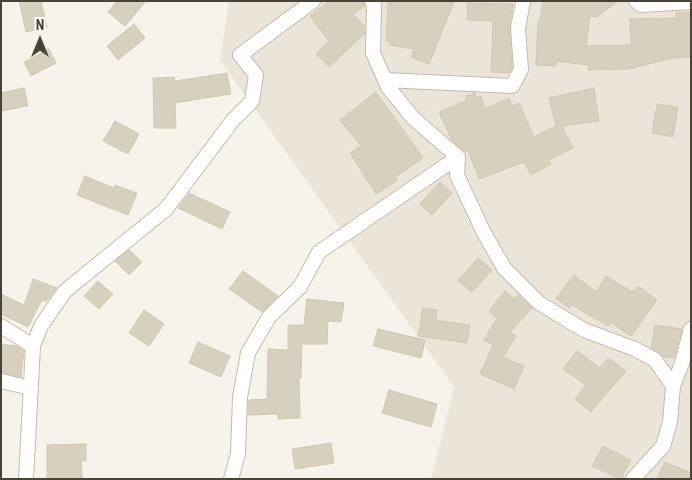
<!DOCTYPE html>
<style>
body{margin:0}
#map{position:relative;width:692px;height:480px;overflow:hidden;background:#f5f3ea;font-family:"Roboto Condensed",sans-serif}
canvas{display:block}
.frame{position:absolute;inset:0;border:2px solid #4a4438;pointer-events:none}
.north{position:absolute;left:15px;top:15px;width:50px;height:50px;-webkit-text-stroke:4px #fff;paint-order:stroke;rotate:0deg;font-size:14px;font-weight:700;line-height:20px;text-align:center;color:#4a4438}
.north::after{content:'';display:block;margin:auto;width:18px;height:22px;background:#4a4438;clip-path:polygon(50% 0,100% 100%,50% 72%,0 100%)}
</style>
<div id="map">
<canvas width="692" height="480"></canvas>
<div class="frame"></div>
<div class="north">N</div>
</div>
<script>
const ctx = document.querySelector('canvas').getContext('2d');
ctx.lineJoin = 'round';
function paint(path, color) { ctx.fillStyle = color; ctx.fill(path, 'evenodd'); }
const shape = rows => new Path2D(rows.map(r => 'M' + r).join(''));
function stroke(path, color, width, dash) { ctx.strokeStyle = color; ctx.lineWidth = width; ctx.lineCap = dash ? 'butt' : 'round'; ctx.setLineDash(dash || []); ctx.stroke(path); }
const residential = shape([
 [229,1,691,1,691,479,431,479,454,387,220,60]
]);
const building = shape([
 [19,1,41,1,47,27,26,32,19,1],
 [117,1,146,1,125,26,108,12,117,1],
 [329,1,363,1,365,6,353,14,365,27,365,33,329,67,316,54,329,41,310,16,329,1],
 [400,1,454,2,429,64,411,57,414,49,390,45,391,42,386,41,388,3,400,1],
 [543,1,618,1,597,17,590,16,586,46,631,45,630,19,676,18,676,13,691,12,691,57,672,58,629,69,588,70,588,65,557,61,556,66,536,65,538,20,540,20,543,1],
 [467,3,513,4,509,27,512,68,509,73,491,72,493,21,467,20,467,3],
 [134,24,145,38,118,60,107,46,134,24],
 [49,49,56,63,31,76,24,62,49,49],
 [227,73,231,94,175,103,176,128,154,128,153,78,174,77,175,81,227,73],
 [24,88,28,106,1,111,1,93,24,88],
 [594,88,599,121,562,126,573,148,549,160,551,164,531,175,524,162,479,179,468,150,464,151,452,140,439,112,467,100,466,96,475,93,476,97,481,96,485,109,509,98,512,106,519,103,534,137,556,126,549,98,594,88],
 [376,92,423,158,395,177,398,180,376,194,350,153,361,146,340,120,376,92],
 [657,104,678,107,673,137,652,133,657,104],
 [115,121,139,134,128,154,103,141,115,121],
 [85,176,114,188,115,185,137,193,128,215,77,195,85,176],
 [440,182,452,193,432,215,420,204,440,182],
 [189,193,230,212,222,229,178,208,189,193],
 [129,250,142,262,129,275,115,261,129,250],
 [478,258,492,270,472,292,458,281,478,258],
 [243,271,278,296,262,312,229,289,243,271],
 [574,275,596,292,606,276,633,292,638,286,657,300,631,336,610,322,608,326,572,305,569,308,556,298,574,275],
 [33,279,57,288,46,302,42,300,28,327,1,314,1,294,24,305,33,279],
 [98,281,113,294,99,309,84,296,98,281],
 [505,291,515,299,518,295,532,308,510,332,516,336,503,357,524,366,514,389,480,374,493,345,484,340,497,318,489,311,505,291],
 [307,299,344,303,341,322,328,321,327,344,302,344,301,378,299,378,300,418,278,419,278,414,248,415,249,400,267,399,268,349,288,350,288,325,304,325,307,299],
 [423,308,437,310,436,320,470,325,467,343,418,336,423,308],
 [144,310,164,324,149,346,129,333,144,310],
 [655,325,682,329,674,358,663,357,651,348,655,325],
 [378,329,425,340,421,358,373,346,378,329],
 [198,342,230,356,221,377,189,363,198,342],
 [1,344,17,346,24,351,21,377,1,372,1,344],
 [577,351,600,368,607,359,610,359,626,371,591,412,575,399,586,385,563,369,577,351],
 [389,390,437,404,431,427,382,413,389,390],
 [331,443,334,463,295,469,292,449,331,443],
 [86,444,86,461,81,461,82,479,47,479,47,445,86,444],
 [603,446,631,460,621,479,592,466,603,446],
 [665,462,691,473,691,479,657,479,665,462]
]);
const minor = shape([
 [372,1,374,5,373,53,388,87,413,118,458,157,457,175,483,231,504,268,539,303,584,330,635,349,655,360,673,386],
 [636,1,641,5,691,2],
 [385,80,512,86,521,70,518,28,523,1],
 [1,326,33,346],
 [1,381,31,388],
 [26,479,33,346,41,326,65,291,166,209,233,120,252,101,256,75,240,55,313,1],
 [231,479,238,454,240,397,248,353,269,317,300,287,319,252,458,157],
 [633,479,663,446,670,422,673,386,682,363,691,329]
]);
paint(residential, '#eae5d8');
paint(building, '#d8d0bf');
stroke(building, '#d3c8b2', 1);
stroke(minor, '#c1bcac', 16);
stroke(minor, '#fff', 14);
</script>
